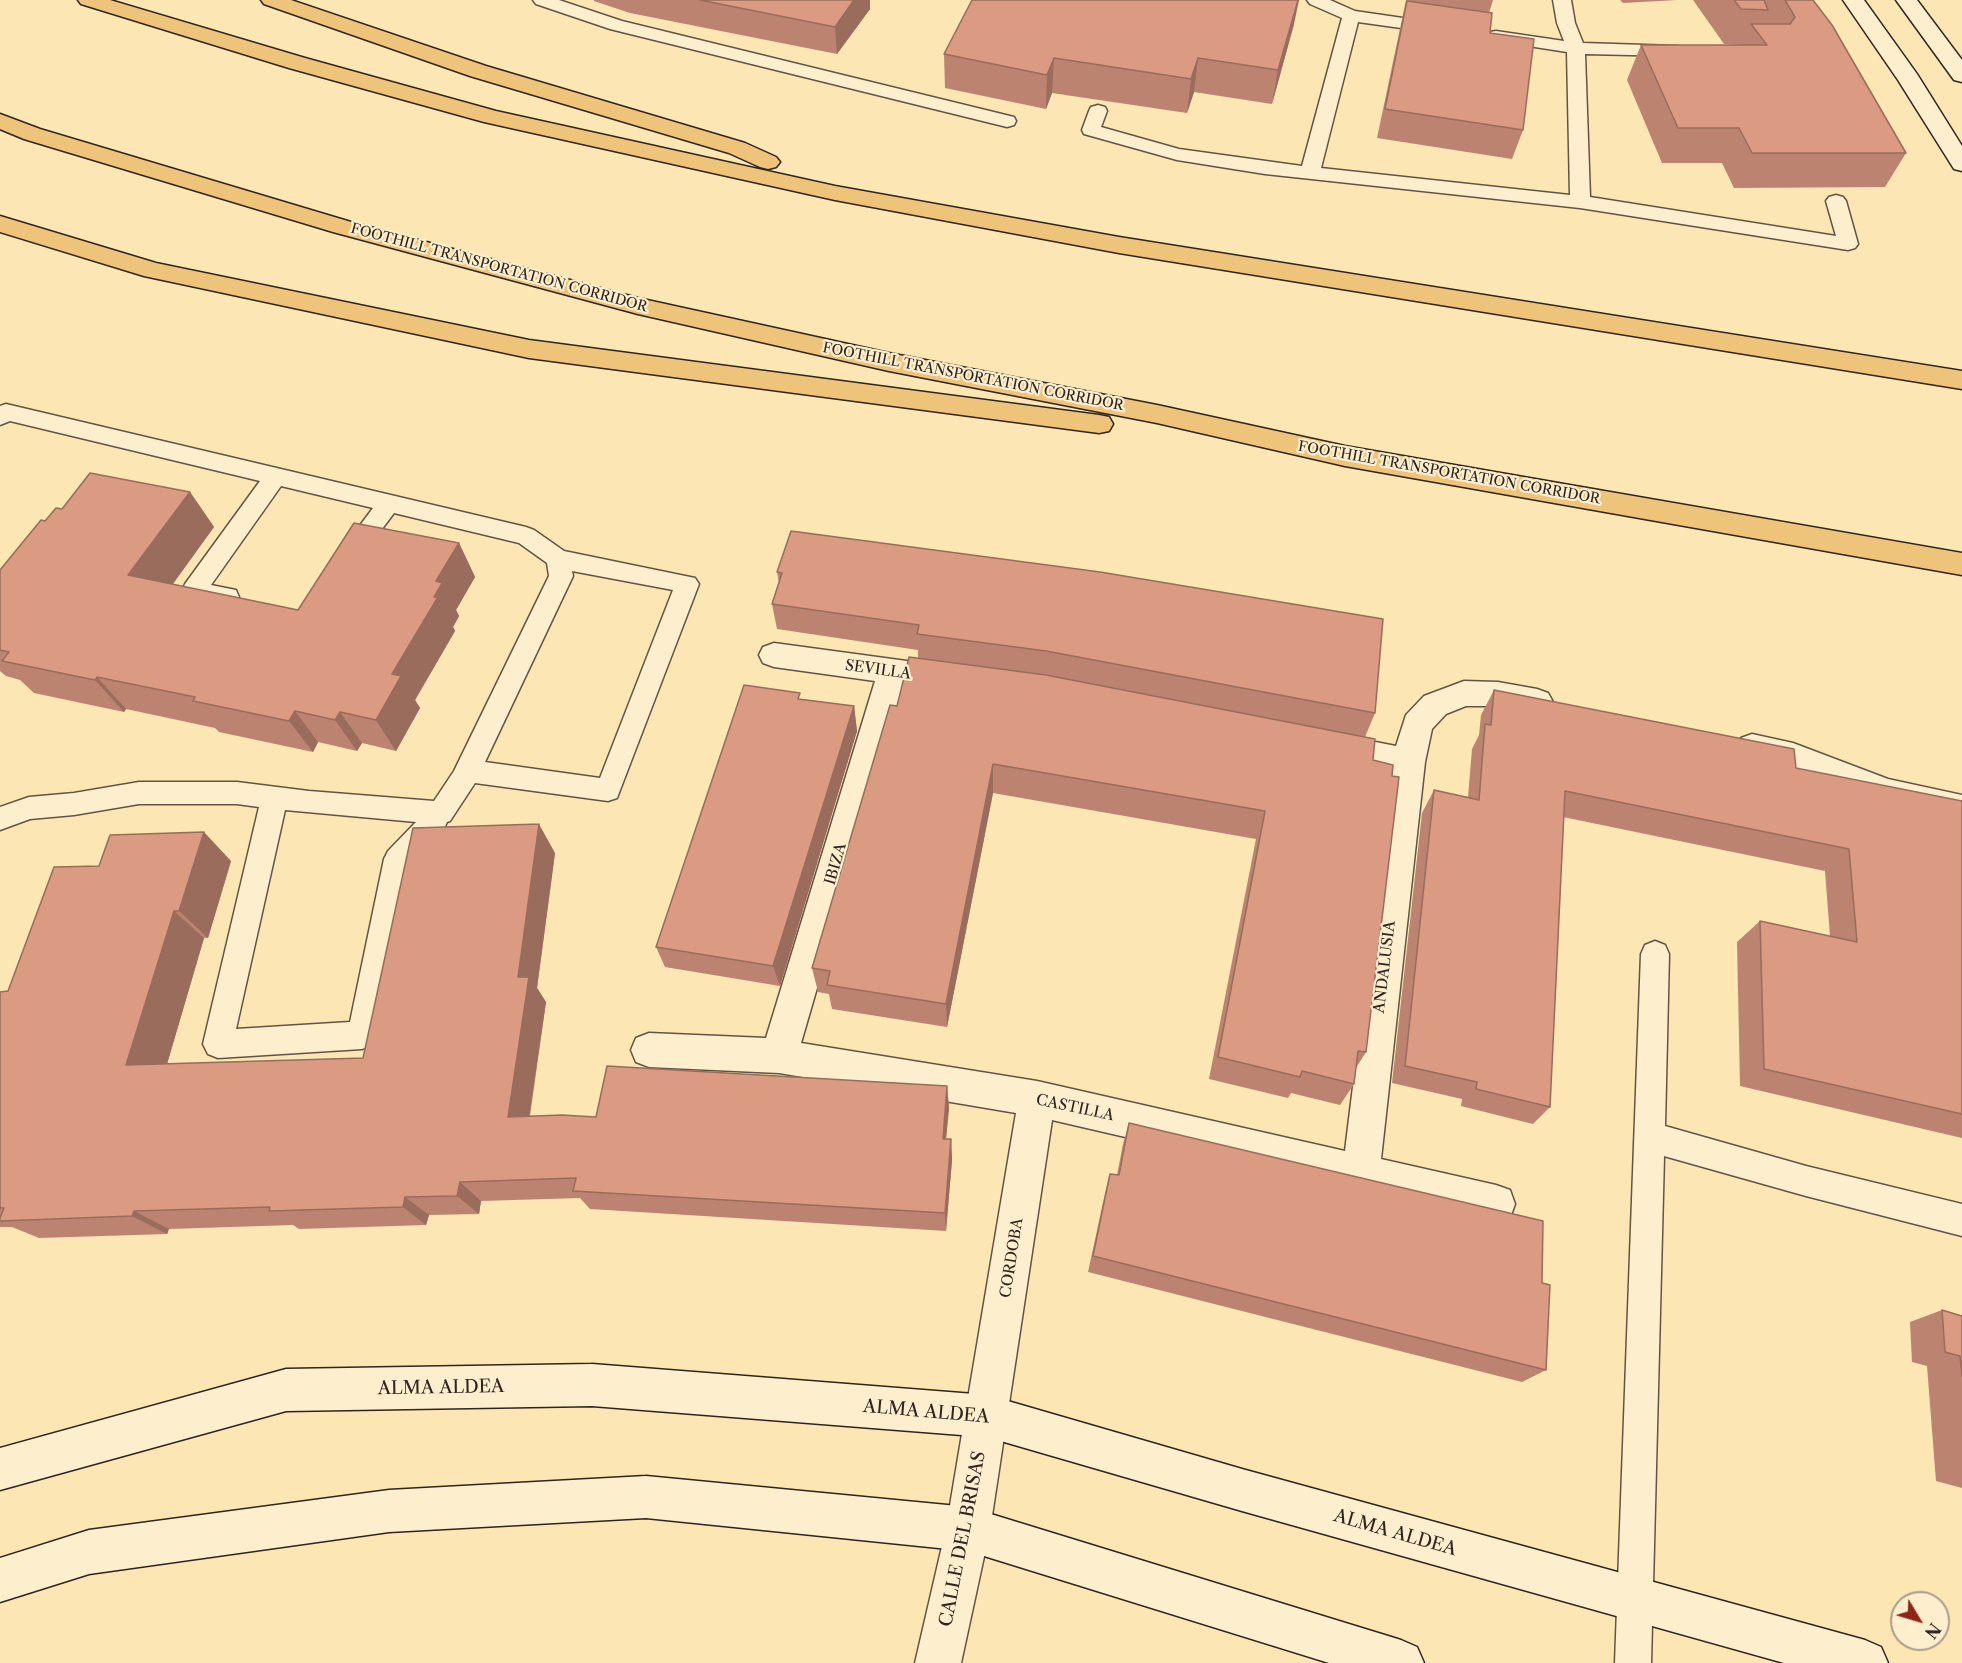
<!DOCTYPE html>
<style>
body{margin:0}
#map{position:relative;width:1962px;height:1663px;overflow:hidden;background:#fce6b4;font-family:"Libre Caslon Text",serif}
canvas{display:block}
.north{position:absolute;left:1890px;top:1591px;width:60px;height:60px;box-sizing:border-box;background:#fdefce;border:2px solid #ab9e88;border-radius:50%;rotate:128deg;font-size:16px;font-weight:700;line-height:24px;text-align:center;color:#2f241e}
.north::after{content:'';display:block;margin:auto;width:21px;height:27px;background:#8f2418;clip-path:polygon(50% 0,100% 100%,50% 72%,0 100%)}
</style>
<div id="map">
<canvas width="1962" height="1663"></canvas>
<div class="north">N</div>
</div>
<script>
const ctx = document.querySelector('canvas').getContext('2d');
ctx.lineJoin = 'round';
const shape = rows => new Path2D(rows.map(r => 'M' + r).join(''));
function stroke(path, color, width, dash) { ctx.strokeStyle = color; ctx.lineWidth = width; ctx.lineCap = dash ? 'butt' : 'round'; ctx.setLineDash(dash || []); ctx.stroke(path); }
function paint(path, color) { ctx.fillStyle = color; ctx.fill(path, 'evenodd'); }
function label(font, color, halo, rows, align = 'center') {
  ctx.font = font + ' "Libre Caslon Text",serif'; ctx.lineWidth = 4.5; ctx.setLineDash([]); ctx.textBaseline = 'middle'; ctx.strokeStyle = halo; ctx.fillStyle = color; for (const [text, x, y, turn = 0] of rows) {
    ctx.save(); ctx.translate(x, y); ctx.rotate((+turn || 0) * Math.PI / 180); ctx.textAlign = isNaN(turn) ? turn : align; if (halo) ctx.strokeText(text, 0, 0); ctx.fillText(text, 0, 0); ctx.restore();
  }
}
const service = shape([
 [533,0,559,0,622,21,1014,117,1016,121,1014,125,1007,127,610,29,536,4,533,0],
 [1307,0,1330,0,1355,11,1437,23,1443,24,1446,28,1443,32,1437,33,1358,22,1321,168,1570,195,1567,52,1496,41,1490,40,1487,36,1490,32,1496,31,1564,41,1557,23,1553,0,1571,0,1575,23,1583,43,1676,46,1682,47,1685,51,1682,55,1676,56,1585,54,1590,197,1836,236,1826,201,1829,197,1836,195,1843,197,1846,201,1858,244,1855,248,1848,250,1580,208,1265,174,1177,160,1084,134,1082,130,1089,111,1091,107,1098,105,1105,107,1107,111,1101,127,1179,149,1302,166,1342,18,1310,4,1307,0],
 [6,404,526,527,534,530,564,551,695,578,699,584,617,798,608,801,475,783,450,821,447,822,444,829,411,864,377,1035,372,1045,362,1049,218,1058,208,1054,203,1044,259,807,237,804,139,804,74,815,30,819,0,830,0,807,29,797,74,793,139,782,237,782,309,791,434,801,454,771,549,576,547,563,519,543,394,513,358,561,350,564,342,561,338,555,373,508,281,486,211,585,236,590,239,597,236,604,227,606,194,600,185,598,182,591,185,584,260,481,10,421,0,425,0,406,6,404],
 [572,571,673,590,600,778,485,762,573,576,572,571],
 [285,810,416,822,388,851,384,859,350,1022,236,1029,285,810],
 [1655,941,1665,945,1669,954,1665,1126,1806,1166,1962,1204,1962,1236,1806,1196,1664,1156,1651,1663,1615,1663,1641,954,1645,945,1655,941]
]);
const minor = shape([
 [774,643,951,667,962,670,966,679,962,688,951,691,905,685,801,1043,1037,1081,1345,1151,1392,772,1329,759,1318,755,1313,746,1318,737,1329,733,1396,746,1406,715,1424,696,1464,681,1498,682,1537,689,1548,693,1553,702,1548,711,1537,715,1498,706,1466,706,1446,714,1432,729,1425,762,1381,1159,1496,1185,1510,1190,1515,1204,1510,1218,1496,1223,1052,1120,990,1529,961,1663,915,1663,946,1529,1016,1113,779,1073,649,1067,636,1062,631,1050,636,1038,649,1033,766,1038,875,681,774,667,763,663,759,655,763,647,774,643],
 [1752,734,1793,743,1888,779,1962,795,1962,823,1886,806,1790,769,1741,756,1736,747,1741,738,1752,734]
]);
const secondary = shape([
 [1843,0,1864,0,1917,74,1962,146,1962,171,1954,169,1898,80,1843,0],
 [1896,0,1917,0,1962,60,1962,82,1954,80,1896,0],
 [592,1364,987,1395,1242,1469,1865,1640,1881,1647,1888,1663,1784,1663,1242,1511,987,1437,592,1406,286,1411,0,1490,0,1448,286,1369,592,1364],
 [646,1476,968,1507,1401,1640,1417,1647,1424,1663,1329,1663,968,1551,646,1518,389,1532,89,1574,0,1602,0,1558,89,1530,389,1490,646,1476]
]);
const motorway = shape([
 [78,0,110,0,305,58,496,111,835,186,1119,237,1962,371,1962,389,1119,253,835,200,484,122,289,68,81,4,78,0],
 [261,0,291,0,486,66,745,143,776,157,780,162,776,167,768,169,760,167,729,153,470,76,264,4,261,0],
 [0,114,40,129,351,222,638,298,889,353,1157,405,1345,446,1962,553,1962,575,1345,466,1157,423,889,371,638,314,333,232,24,139,0,129,0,114],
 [0,216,156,263,529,340,1099,415,1109,417,1113,424,1109,431,1099,433,529,358,144,276,0,232,0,216]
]);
const wall = shape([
 [594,0,870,0,870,9,837,54,630,13,594,1],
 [1406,0,1493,0,1489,13,1490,33,1523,130,1512,159,1377,138],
 [1620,0,1678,0,1623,3],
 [1693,0,1813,0,1906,153,1885,187,1734,188,1722,163,1662,163,1627,80,1641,45,1741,45,1724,44],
 [1294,24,1272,104,1194,92,1187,113,1052,93,1046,109,945,88,944,54],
 [190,492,214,527,172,584,298,610,459,543,475,577,456,610,459,616,453,627,455,631,415,700,420,708,396,751,362,743,357,751,318,742,313,752,219,732,215,728,126,709,124,712,34,693,20,680,6,676,0,671,0,570,45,521,62,509],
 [777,572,1375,713,1365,737,1373,760,1366,1052,1356,1068,1354,1084,1340,1105,1291,1093,1288,1098,1209,1079,1256,839,993,793,947,1027,832,1009,829,994,818,992,812,968,897,706,918,658,918,650,777,629,772,604,779,583],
 [1494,690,1796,768,1962,801,1962,1138,1740,1086,1737,942,1760,921,1830,936,1825,871,1563,817,1550,1107,1533,1124,1461,1106,1462,1099,1392,1083,1422,813,1434,790,1468,797,1472,749,1479,735,1481,715],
 [801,699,854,706,857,731,780,986,665,967,656,947],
 [555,853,537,988,546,1002,530,1116,596,1117,947,1086,949,1108,946,1139,951,1139,952,1160,946,1231,590,1209,580,1198,481,1201,479,1214,429,1215,426,1225,299,1229,293,1225,169,1229,167,1234,39,1238,12,1227,0,1227,0,992,8,991,231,861,208,938,204,938,167,1064,363,1058],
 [1129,1123,1542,1283,1546,1370,1522,1382,1088,1272,1105,1193,1110,1174,1117,1175,1123,1144],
 [1942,1310,1962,1316,1962,1488,1936,1481,1927,1366,1912,1362,1910,1322]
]);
const shadedWall = shape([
 [854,0,870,0,870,9,837,54,835,27],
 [1298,0,1299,0,1294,24,1272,104,1278,70],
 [1054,58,1052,93,1046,109,1047,75],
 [1198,58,1194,92,1187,113,1191,79],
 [190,492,214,527,155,609,128,575],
 [459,543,475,577,456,610,459,616,453,627,455,631,415,700,420,708,396,751,376,720,392,674,434,597,436,581],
 [97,677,126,709,124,712,95,680],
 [854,706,857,731,780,986,773,966],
 [295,711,318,742,313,752,289,721],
 [340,712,362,743,357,751,335,720],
 [993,764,993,793,947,1027,946,1004],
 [539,824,555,853,537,988,546,1002,526,1138,508,1117,518,977],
 [204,832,231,861,208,938,179,911],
 [174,911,204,938,160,1088,126,1065],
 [947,1086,949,1108,944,1159,943,1139],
 [951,1139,952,1160,946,1231,945,1213],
 [460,1182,481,1201,479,1214,457,1196],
 [405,1197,429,1215,426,1225,403,1207],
 [134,1211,169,1229,167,1234,132,1216]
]);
const building = shape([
 [700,0,854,0,835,27,700,0],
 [972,0,1298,0,1278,70,1198,58,1191,79,1054,58,1047,75,944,54,972,0],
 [1734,0,1764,0,1768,10,1741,9,1734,0],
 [1785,0,1813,0,1832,25,1906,153,1752,153,1739,128,1678,128,1641,45,1767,45,1751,24,1790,24,1795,17,1785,0],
 [1407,1,1492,13,1490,33,1534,39,1523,130,1385,109,1407,1],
 [90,473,190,492,128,575,298,610,354,523,459,543,436,581,442,583,434,597,438,597,392,674,401,676,376,720,340,712,335,720,295,711,289,721,193,701,195,697,97,677,95,680,2,661,9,652,0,650,0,570,41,520,45,521,56,508,62,509,90,473],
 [791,531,1100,572,1383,619,1375,713,1046,651,917,634,919,625,772,604,782,573,777,572,791,531],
 [909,657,1046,675,1375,739,1373,760,1393,765,1392,776,1399,777,1366,1052,1358,1051,1354,1084,1302,1071,1300,1077,1218,1057,1265,811,993,764,946,1004,827,985,830,971,812,968,890,705,897,706,909,657],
 [744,685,800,693,798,699,854,706,773,966,656,947,744,685],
 [1494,690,1794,749,1796,768,1962,801,1962,1114,1764,1069,1760,921,1857,942,1849,849,1565,791,1550,1107,1476,1089,1477,1082,1405,1066,1434,790,1479,800,1485,724,1491,725,1494,690],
 [539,824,518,977,529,977,508,1117,562,1115,596,1117,607,1066,947,1086,943,1139,951,1139,945,1213,573,1191,576,1178,460,1182,457,1196,405,1197,403,1207,269,1211,270,1207,134,1211,132,1216,0,1221,0,1218,4,1208,0,1208,0,992,8,991,54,867,99,866,110,835,204,832,179,911,174,911,126,1065,363,1058,413,828,539,824],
 [1129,1123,1543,1221,1542,1283,1550,1285,1546,1370,1093,1256,1110,1174,1119,1175,1129,1123],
 [1942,1310,1962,1316,1962,1376,1960,1356,1945,1352,1942,1310]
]);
const farStreetnames = [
 ["FOOTHILL TRANSPORTATION CORRIDOR",499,268,15],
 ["FOOTHILL TRANSPORTATION CORRIDOR",973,377,11],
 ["FOOTHILL TRANSPORTATION CORRIDOR",1449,473,10]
];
const streetNames = [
 ["SEVILLA",878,670,8],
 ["IBIZA",836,864,-74],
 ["ANDALUSIA",1385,967,-83],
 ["CASTILLA",1075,1108,12],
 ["CORDOBA",1012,1258,-81]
];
const nearStreetnames = [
 ["ALMA ALDEA",441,1388,-1],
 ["ALMA ALDEA",926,1412,5],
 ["ALMA ALDEA",1395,1533,16],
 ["CALLE DEL BRISAS",963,1539,-79]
];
stroke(service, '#625444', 3);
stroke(minor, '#625444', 3);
stroke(secondary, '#2f241e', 3);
stroke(motorway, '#2f241e', 3);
paint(service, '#fdefce');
paint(minor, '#fdefce');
paint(secondary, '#fdefce');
paint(motorway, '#eec37a');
paint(wall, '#bc8470');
paint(shadedWall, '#996c5b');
paint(building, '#db9a82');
stroke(building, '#996c5b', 1.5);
label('14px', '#2f241e', '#fdefce', farStreetnames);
label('15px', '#2f241e', '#fdefce', streetNames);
label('18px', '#2f241e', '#fdefce', nearStreetnames);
</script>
